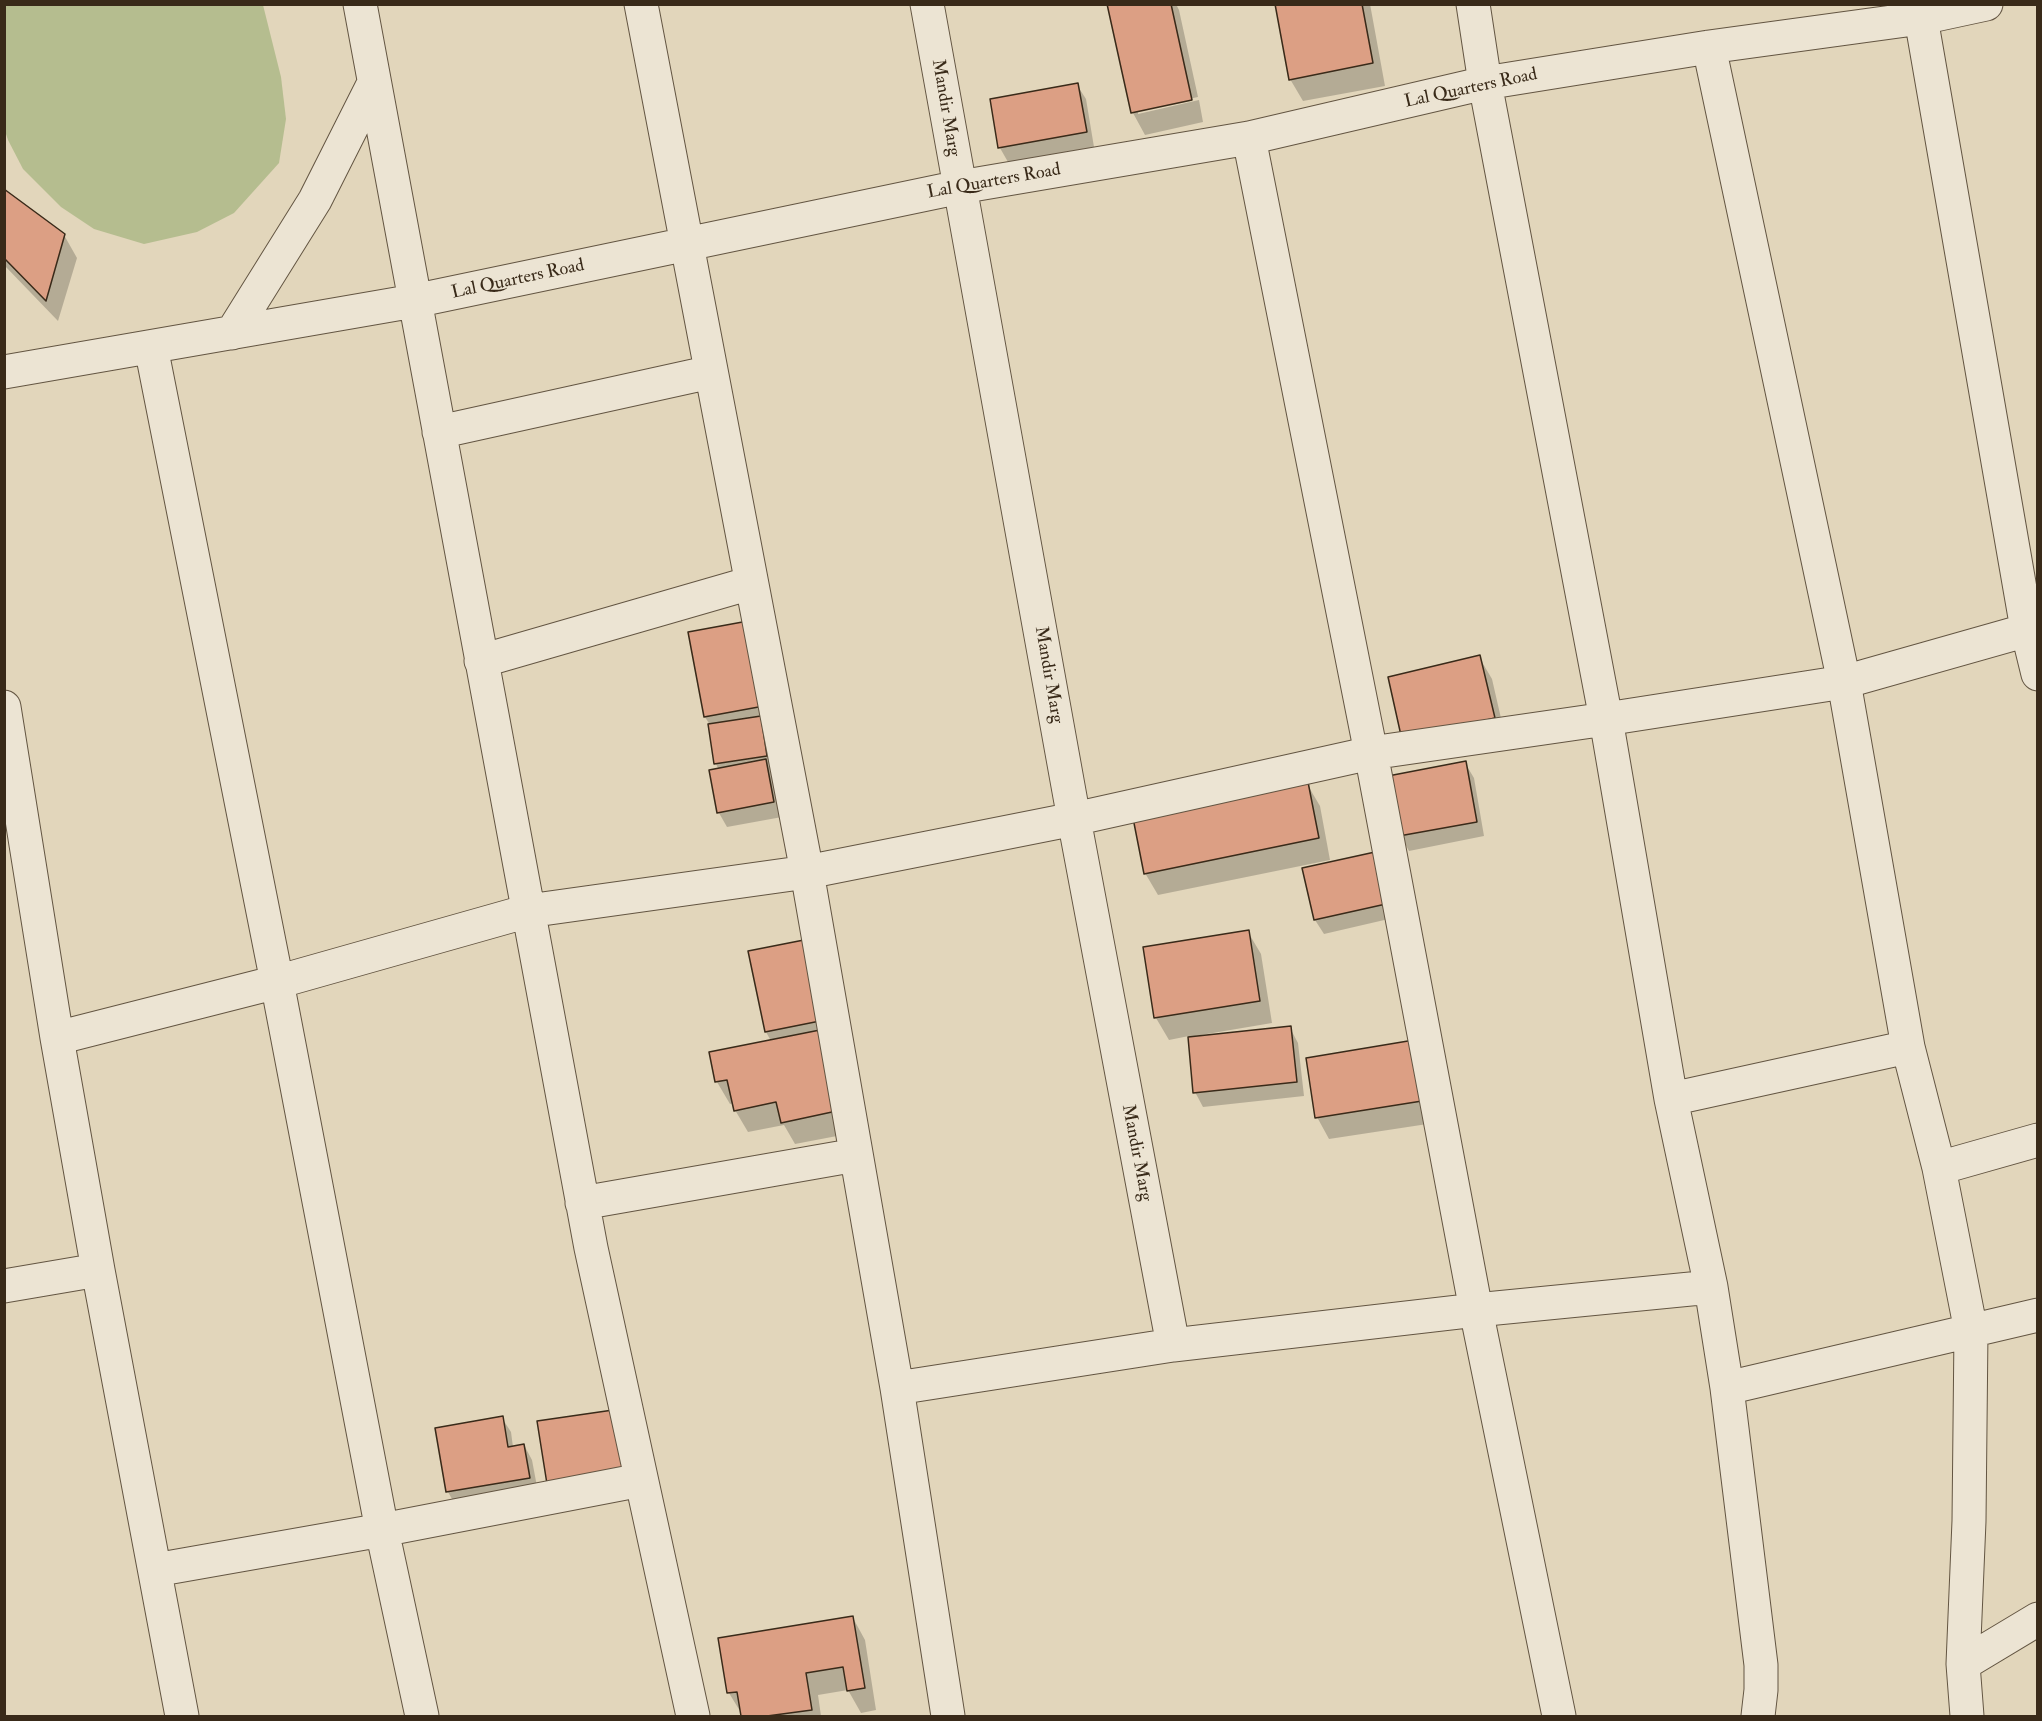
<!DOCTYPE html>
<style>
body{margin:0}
#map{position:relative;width:2042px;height:1721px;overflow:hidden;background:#e2d6bb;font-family:"IM FELL Double Pica",serif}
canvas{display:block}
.frame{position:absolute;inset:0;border:6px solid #392a19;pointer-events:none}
</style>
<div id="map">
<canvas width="2042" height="1721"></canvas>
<div class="frame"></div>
</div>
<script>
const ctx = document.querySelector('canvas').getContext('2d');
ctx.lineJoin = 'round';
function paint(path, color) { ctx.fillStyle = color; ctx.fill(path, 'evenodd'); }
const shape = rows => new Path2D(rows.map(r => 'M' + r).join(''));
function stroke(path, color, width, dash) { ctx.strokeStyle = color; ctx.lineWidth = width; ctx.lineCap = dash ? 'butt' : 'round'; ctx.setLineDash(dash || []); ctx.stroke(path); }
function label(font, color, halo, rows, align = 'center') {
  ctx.font = font + ' "IM FELL Double Pica",serif'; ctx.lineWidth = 6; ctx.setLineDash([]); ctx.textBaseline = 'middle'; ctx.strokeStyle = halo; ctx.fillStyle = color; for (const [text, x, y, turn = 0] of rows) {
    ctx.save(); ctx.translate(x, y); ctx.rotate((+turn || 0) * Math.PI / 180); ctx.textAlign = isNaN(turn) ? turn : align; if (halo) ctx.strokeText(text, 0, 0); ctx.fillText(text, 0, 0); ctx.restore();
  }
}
const green = shape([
 [4,5,263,5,281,77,286,119,279,163,234,213,197,232,144,244,94,229,61,207,23,169,8,140,4,128]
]);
const shadow = shape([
 [1109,4,1176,4,1179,10,1198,97,1138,110,1138,114,1199,100,1203,122,1145,135,1133,113],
 [1276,4,1370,4,1385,86,1303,101,1290,79],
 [1077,85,1086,99,1094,147,1008,162,1000,148,992,101],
 [4,180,7,193,64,235,77,258,58,321,4,265],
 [747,622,782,817,727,827,719,813,719,770,716,764,710,725,705,717],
 [1479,657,1492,679,1506,740,1417,761],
 [1465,763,1474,778,1484,836,1409,851,1401,836],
 [1307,784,1320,806,1330,860,1158,895,1145,873],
 [1383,868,1393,918,1324,934,1315,920],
 [1248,932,1261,954,1272,1023,1195,1036,1195,1038,1290,1028,1298,1043,1304,1096,1203,1107,1195,1092,1189,1036,1169,1040,1156,1018,1145,948],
 [822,954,858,1132,795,1144,784,1125,748,1132,735,1110,734,1103,730,1104,717,1082,771,1041,766,1032],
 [1413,1042,1434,1123,1329,1139,1317,1117],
 [502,1418,511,1432,513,1447,524,1445,532,1460,538,1492,456,1506,448,1492],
 [853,1618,865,1640,876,1710,861,1713,848,1690,818,1695,821,1716,743,1716,729,1693]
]);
const building = shape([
 [1107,4,1171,4,1192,100,1131,113,1107,4],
 [1275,4,1362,4,1373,63,1289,80,1275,4],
 [1078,83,1087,132,998,148,990,99,1078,83],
 [4,189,65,234,46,301,4,258,4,189],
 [748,621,764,706,704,717,688,632,748,621],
 [1480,655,1495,718,1402,740,1388,677,1480,655],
 [761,716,767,756,714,764,708,724,761,716],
 [766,759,774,802,717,813,709,770,766,759],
 [1466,761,1477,822,1399,836,1388,776,1466,761],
 [1308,782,1319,838,1144,874,1133,818,1308,782],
 [1375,852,1386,904,1314,920,1302,868,1375,852],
 [1249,930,1260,1001,1154,1018,1143,947,1249,930],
 [814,938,830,1019,765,1032,748,951,814,938],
 [1291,1026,1297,1082,1193,1093,1188,1037,1291,1026],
 [830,1028,846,1109,781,1123,776,1102,734,1111,727,1080,715,1082,709,1052,830,1028],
 [1414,1040,1422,1101,1315,1118,1306,1058,1414,1040],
 [620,1409,630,1471,547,1484,537,1421,620,1409],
 [503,1416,508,1447,524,1444,530,1478,446,1492,435,1428,503,1416],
 [853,1616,865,1688,847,1691,843,1667,806,1673,812,1710,767,1716,741,1716,737,1692,727,1693,718,1638,853,1616]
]);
const minor = shape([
 [360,4,591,1248,693,1716],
 [641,4,807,872,897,1388,948,1716],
 [927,4,1074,819,1173,1345],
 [1473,4,1485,83,1606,719,1671,1099,1711,1287,1727,1388,1761,1665,1761,1690,1758,1716],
 [1921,18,2027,629,2038,674],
 [1709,47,1844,682,1908,1047,1939,1168,1971,1331,1969,1521,1963,1664,1967,1716],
 [1249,138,1371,753,1476,1310,1559,1716],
 [232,333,315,200,374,83],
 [151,347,277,982,382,1530,422,1716],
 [4,372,414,301,960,187,1249,138,1485,83,1709,47,1921,18,1986,4],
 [439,432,711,372],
 [481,661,751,583],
 [4,707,57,1038,98,1270,182,1716],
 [57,1038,277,982,528,911,807,872,1074,819,1371,753,1606,719,1844,682,2038,627],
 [1671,1099,1908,1047],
 [1939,1168,2038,1140],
 [582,1203,856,1155],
 [4,1286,98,1270],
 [897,1388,1173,1345,1476,1310,1711,1287],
 [1727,1388,2038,1315],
 [155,1570,382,1530,641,1480],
 [1963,1664,2038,1619]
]);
const streetNames = [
 ["Lal Quarters Road",1471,89,-12],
 ["Mandir Marg",945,108,80],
 ["Lal Quarters Road",994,182,-10],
 ["Lal Quarters Road",518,280,-12],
 ["Mandir Marg",1048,675,80],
 ["Mandir Marg",1136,1153,79]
];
paint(green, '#b5bd8f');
paint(shadow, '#0003');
paint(building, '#dc9f84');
stroke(building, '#392a19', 1.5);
stroke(minor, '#635542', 35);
stroke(minor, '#ece4d3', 33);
label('18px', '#392a19', '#ece4d3', streetNames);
</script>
